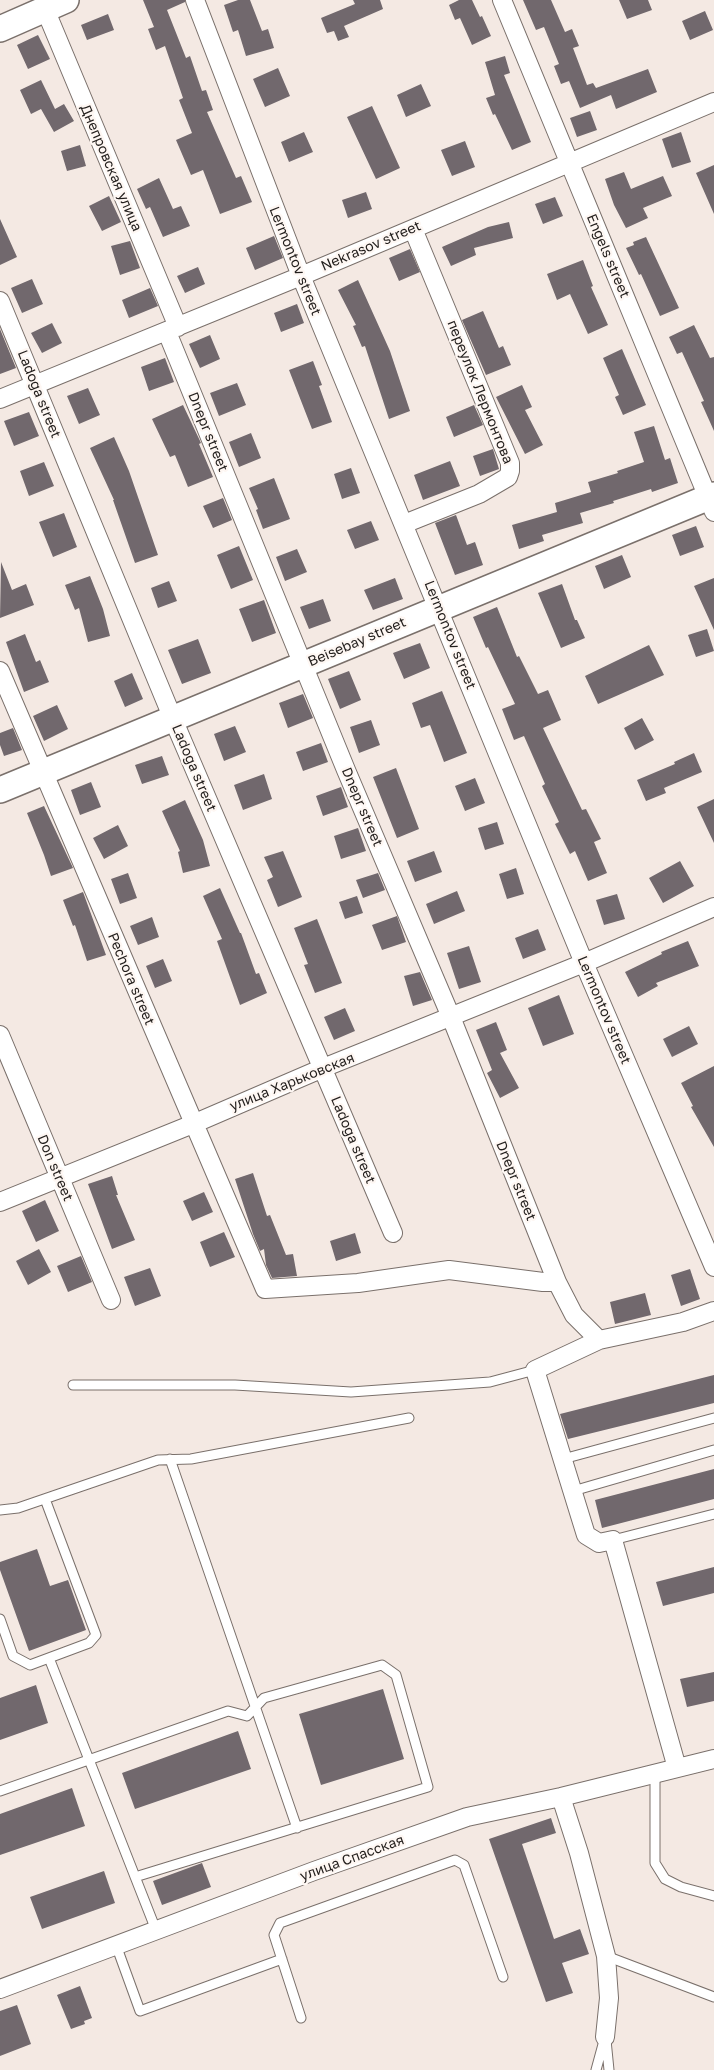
<!DOCTYPE html>
<meta charset="utf-8">
<style>
body{margin:0}
canvas{display:block;background:#f4e9e3}
</style>
<canvas width="714" height="2070"></canvas>
<script>
const ctx = document.querySelector('canvas').getContext('2d');
ctx.lineJoin = 'round';
function paint(path, color) { ctx.fillStyle = color; ctx.fill(path, 'evenodd'); }
const shape = rows => new Path2D(rows.map(r => 'M' + r).join(''));
function stroke(path, color, width, dash) { ctx.strokeStyle = color; ctx.lineWidth = width; ctx.lineCap = dash ? 'butt' : 'round'; ctx.setLineDash(dash || []); ctx.stroke(path); }
function label(font, color, halo, rows, align = 'center') {
  ctx.font = font + ' "Golos Text",sans-serif'; ctx.lineWidth = 4.5; ctx.setLineDash([]); ctx.textBaseline = 'middle'; ctx.strokeStyle = halo; ctx.fillStyle = color; for (const [text, x, y, turn = 0] of rows) {
    ctx.save(); ctx.translate(x, y); ctx.rotate((+turn || 0) * Math.PI / 180); ctx.textAlign = isNaN(turn) ? turn : align; if (halo) ctx.strokeText(text, 0, 0); ctx.fillText(text, 0, 0); ctx.restore();
  }
}
const building = shape([
 [143,0,185,0,185,2,167,10,186,58,190,56,202,91,206,90,213,110,207,112,236,178,241,176,252,202,220,214,203,170,191,175,176,140,192,133,179,100,183,98,165,46,156,50,148,29,154,27],
 [238,0,250,0,262,31,268,29,274,48,246,56,238,30,233,32,224,5],
 [353,0,380,0,383,9,344,26,349,37,338,41,334,31,327,33,321,18,355,4],
 [459,0,472,0,480,17,482,16,491,36,472,45,460,18,455,20,449,5],
 [523,0,551,0,565,32,572,29,579,46,573,48,587,85,593,83,596,88,648,69,657,92,616,109,611,95,580,108,569,81,561,84,554,66,559,64,544,27,536,30],
 [619,0,648,0,652,10,627,19],
 [705,11,713,30,690,40,682,21],
 [108,14,114,30,87,40,81,25],
 [38,35,50,59,28,69,17,45],
 [505,56,510,73,504,75,531,142,512,150,495,114,493,115,486,98,495,95,485,62],
 [278,68,290,96,265,107,253,79],
 [41,80,55,109,64,104,74,121,54,132,41,109,31,114,20,90],
 [421,84,431,106,406,117,397,95],
 [372,106,400,168,376,179,347,117],
 [590,111,597,130,577,137,570,118],
 [304,132,313,152,289,162,281,142],
 [681,132,691,162,672,168,662,139],
 [465,141,475,167,452,176,441,150],
 [80,145,86,166,67,171,61,151],
 [714,165,714,214,696,173],
 [624,172,631,189,663,176,672,196,643,208,648,218,626,228,614,205,605,179],
 [159,178,173,209,181,206,190,226,163,237,150,207,146,209,137,189],
 [366,192,372,209,348,218,342,200],
 [109,196,121,222,102,231,89,206],
 [555,197,563,216,543,224,535,204],
 [0,219,17,257,0,265],
 [509,222,513,238,474,248,476,255,451,266,442,247,488,227],
 [274,236,283,258,255,270,246,248],
 [646,237,679,308,660,316,641,274,639,275,626,248,634,245,633,242],
 [130,241,140,268,120,275,111,246],
 [410,249,420,272,399,281,389,258],
 [583,260,593,286,591,287,608,325,588,334,570,294,557,300,547,274],
 [198,267,205,284,185,293,177,276],
 [32,279,43,304,22,313,11,288],
 [358,280,390,351,410,411,389,419,365,346,362,347,353,326,356,325,338,290],
 [150,288,158,306,129,318,122,300],
 [297,304,304,323,281,332,274,313],
 [483,311,499,348,503,346,511,365,486,375,462,320],
 [52,323,62,343,42,353,31,333],
 [694,325,710,358,714,357,714,431,701,402,704,401,682,352,677,354,669,337],
 [0,329,16,368,0,374],
 [210,335,220,359,200,368,189,344],
 [622,349,646,405,623,415,615,397,619,395,603,358],
 [165,358,174,382,149,391,141,367],
 [313,361,322,385,319,386,332,422,312,429,289,370],
 [237,383,246,405,219,416,210,393],
 [522,385,532,407,525,410,543,445,525,454,496,397],
 [88,388,100,415,79,424,67,396],
 [183,405,201,443,199,444,213,477,188,487,175,455,170,457,152,419],
 [474,405,483,425,454,437,446,417],
 [29,412,39,436,14,446,4,421],
 [654,426,665,460,670,458,678,483,652,492,651,489,613,501,614,503,580,513,583,523,542,535,544,541,519,549,512,525,557,512,555,503,591,492,588,482,618,473,617,471,644,462,634,432],
 [251,433,261,458,239,467,229,442],
 [114,437,129,471,158,555,135,563,113,500,114,500,90,448],
 [493,449,499,469,480,476,473,456],
 [450,461,460,486,423,500,414,475],
 [44,462,54,486,29,496,20,471],
 [351,468,360,493,342,499,334,474],
 [274,478,290,519,263,529,256,510,258,509,249,488],
 [223,498,232,520,213,528,203,506],
 [64,513,77,547,53,557,39,522],
 [456,515,467,545,475,542,483,565,455,575,435,523],
 [371,521,379,540,355,549,347,530],
 [696,526,704,547,680,556,672,535],
 [239,546,253,580,231,589,217,555],
 [297,549,307,572,285,581,276,557],
 [622,555,631,577,604,589,595,566],
 [1,562,12,590,26,584,34,605,0,618],
 [90,576,103,609,110,636,88,642,79,608,75,610,65,585],
 [395,578,403,599,373,610,364,590],
 [714,578,714,630,694,586],
 [169,581,177,601,158,608,151,588],
 [562,584,575,620,577,620,585,638,561,648,538,593],
 [323,599,331,621,309,629,300,607],
 [264,600,276,633,252,642,239,609],
 [497,607,517,657,519,656,538,694,548,690,561,720,543,728,582,810,586,809,601,839,594,842,607,873,588,881,575,851,570,854,555,824,559,822,542,786,545,784,524,736,514,740,502,709,515,704,488,647,486,648,473,617],
 [707,629,714,651,696,657,688,635],
 [25,634,36,662,40,660,49,682,24,692,6,642],
 [198,639,211,673,182,684,168,650],
 [420,643,430,668,404,679,393,653],
 [649,645,664,675,598,704,585,676],
 [349,671,361,700,340,709,328,679],
 [132,673,143,699,125,707,114,681],
 [442,691,467,753,444,762,430,725,421,728,412,703],
 [303,694,313,718,288,728,279,703],
 [57,705,68,729,44,741,33,716],
 [642,718,654,740,635,750,624,728],
 [371,720,380,745,359,753,350,727],
 [235,726,246,752,224,761,214,734],
 [13,728,22,750,4,756,0,745,0,733],
 [321,743,328,762,303,771,296,752],
 [694,753,702,772,664,788,666,793,646,801,637,780,675,764,674,762],
 [162,756,169,775,142,784,135,765],
 [396,768,419,829,397,838,373,777],
 [264,774,272,799,243,810,234,785],
 [475,778,485,803,465,811,455,786],
 [91,782,101,807,80,815,71,790],
 [341,787,348,807,323,816,316,796],
 [714,799,714,843,697,807],
 [185,800,203,840,210,866,183,873,178,852,180,851,162,811],
 [44,806,73,868,51,876,44,855,27,813],
 [497,822,504,844,485,850,478,828],
 [118,825,128,846,104,859,93,838],
 [358,828,366,851,341,859,334,836],
 [283,851,302,897,278,907,267,880,273,877,264,857],
 [434,851,442,872,415,882,407,861],
 [680,861,694,886,663,903,649,878],
 [516,868,524,894,507,899,499,874],
 [128,873,137,898,120,904,111,879],
 [378,873,385,890,363,898,356,880],
 [220,888,240,933,241,933,256,974,259,973,267,993,240,1005,217,941,222,939,203,896],
 [457,891,465,911,434,924,426,904],
 [83,892,106,955,87,961,75,925,73,926,63,900],
 [617,894,625,919,604,925,596,900],
 [357,896,363,913,345,919,339,902],
 [397,916,406,942,382,950,372,925],
 [152,917,159,937,138,945,130,926],
 [317,919,342,983,315,993,304,965,308,964,294,928],
 [538,929,546,950,523,959,515,938],
 [688,941,699,966,656,983,658,986,638,997,625,972,662,954,661,952],
 [469,946,481,982,459,989,447,953],
 [163,959,172,981,155,988,146,966],
 [420,972,432,1000,413,1006,404,976],
 [559,995,574,1034,543,1046,528,1008],
 [345,1008,355,1031,334,1040,324,1017],
 [496,1022,507,1050,500,1053,519,1088,500,1098,487,1073,492,1070,476,1030],
 [689,1026,698,1044,672,1057,663,1039],
 [714,1066,714,1147,691,1107,693,1106,681,1083],
 [253,1173,267,1216,270,1215,286,1255,293,1254,297,1276,272,1278,266,1265,264,1249,260,1251,253,1234,235,1179],
 [112,1176,118,1195,116,1195,135,1240,112,1249,88,1184],
 [204,1192,213,1212,192,1221,183,1201],
 [45,1200,59,1231,36,1242,22,1211],
 [224,1232,235,1257,210,1267,200,1242],
 [355,1233,361,1253,336,1261,330,1241],
 [39,1249,51,1272,28,1285,16,1261],
 [81,1256,92,1282,68,1292,57,1266],
 [150,1268,161,1296,135,1306,124,1277],
 [690,1269,700,1299,681,1306,671,1275],
 [645,1293,651,1315,615,1324,610,1302],
 [714,1375,714,1403,568,1439,560,1414],
 [714,1469,714,1499,602,1528,595,1500],
 [37,1549,50,1586,68,1580,86,1630,29,1651,0,1570,0,1562],
 [714,1567,714,1593,663,1606,656,1582],
 [714,1672,714,1701,687,1707,680,1679],
 [36,1685,48,1723,0,1740,0,1698],
 [383,1689,404,1759,321,1785,299,1714],
 [238,1731,251,1769,135,1809,122,1773],
 [72,1788,85,1826,0,1855,0,1814],
 [551,1818,556,1833,522,1844,554,1939,580,1929,589,1954,562,1963,573,1993,546,2002,489,1839],
 [202,1863,211,1887,162,1905,153,1881],
 [104,1871,115,1903,42,1929,30,1897],
 [80,1986,92,2018,84,2021,85,2024,71,2029,57,1995],
 [17,2005,31,2044,0,2056,0,2011]
]);
const lane = shape([
 [73,1385,235,1385,351,1392,490,1382,535,1370],
 [170,1459,297,1828],
 [563,1459,714,1418],
 [573,1491,714,1450],
 [0,1510,18,1508,158,1460,191,1459,409,1418],
 [613,1540,714,1514],
 [0,1619,13,1656,30,1665,89,1643,96,1635,45,1499],
 [49,1658,156,1930],
 [655,1775,655,1863,665,1879,681,1887,714,1896],
 [0,1791,228,1711,247,1716,264,1698,382,1665,396,1675,428,1787,135,1877],
 [116,1945,140,2011,282,1959],
 [606,1956,714,1997],
 [301,2018,274,1935,280,1923,455,1860,464,1865,503,1977],
 [606,2040,609,2070],
 [596,2070,605,2037]
]);
const street = shape([
 [195,0,301,276,584,963,714,1267],
 [502,0,714,512],
 [45,9,178,327],
 [0,301,173,719,393,1233],
 [167,332,346,770,451,1017,557,1282],
 [0,399,301,276,714,102],
 [404,524,479,494,508,477,510,471,510,463,413,229],
 [0,671,265,1289,358,1283,449,1270,543,1282,557,1282,574,1315,599,1340],
 [0,1035,111,1300],
 [0,1202,193,1124,323,1068,584,963,714,907],
 [677,1768,613,1540,599,1543,586,1535,535,1370,599,1340,683,1322,714,1311],
 [561,1797,579,1853,606,1956,609,1998,605,2037],
 [0,1989,314,1871,467,1817,561,1797,714,1759]
]);
const secondary = shape([
 [0,29,66,0],
 [0,790,714,495]
]);
const streetNames = [
 ["Днепровская улица",111,168,67],
 ["Nekrasov street",371,246,-23],
 ["Engels street",608,256,67],
 ["Lermontov street",295,261,68],
 ["переулок Лермонтова",480,392,68],
 ["Ladoga street",39,394,68],
 ["Dnepr street",208,432,68],
 ["Lermontov street",450,635,68],
 ["Beisebay street",357,642,-23],
 ["Ladoga street",194,768,67],
 ["Dnepr street",362,807,67],
 ["Pechora street",131,979,67],
 ["Lermontov street",604,1010,67],
 ["улица Харьковская",292,1082,-22],
 ["Ladoga street",353,1140,67],
 ["Don street",55,1168,67],
 ["Dnepr street",516,1181,68],
 ["улица Спасская",352,1858,-20]
];
paint(building, '#71686d');
stroke(lane, '#7a706b', 11);
stroke(street, '#7a706b', 20);
stroke(secondary, '#7a706b', 28);
stroke(lane, '#fff', 9);
stroke(street, '#fff', 18);
stroke(secondary, '#fff', 25);
label('14px', '#221e1c', '#fef7f3', streetNames);
</script>
